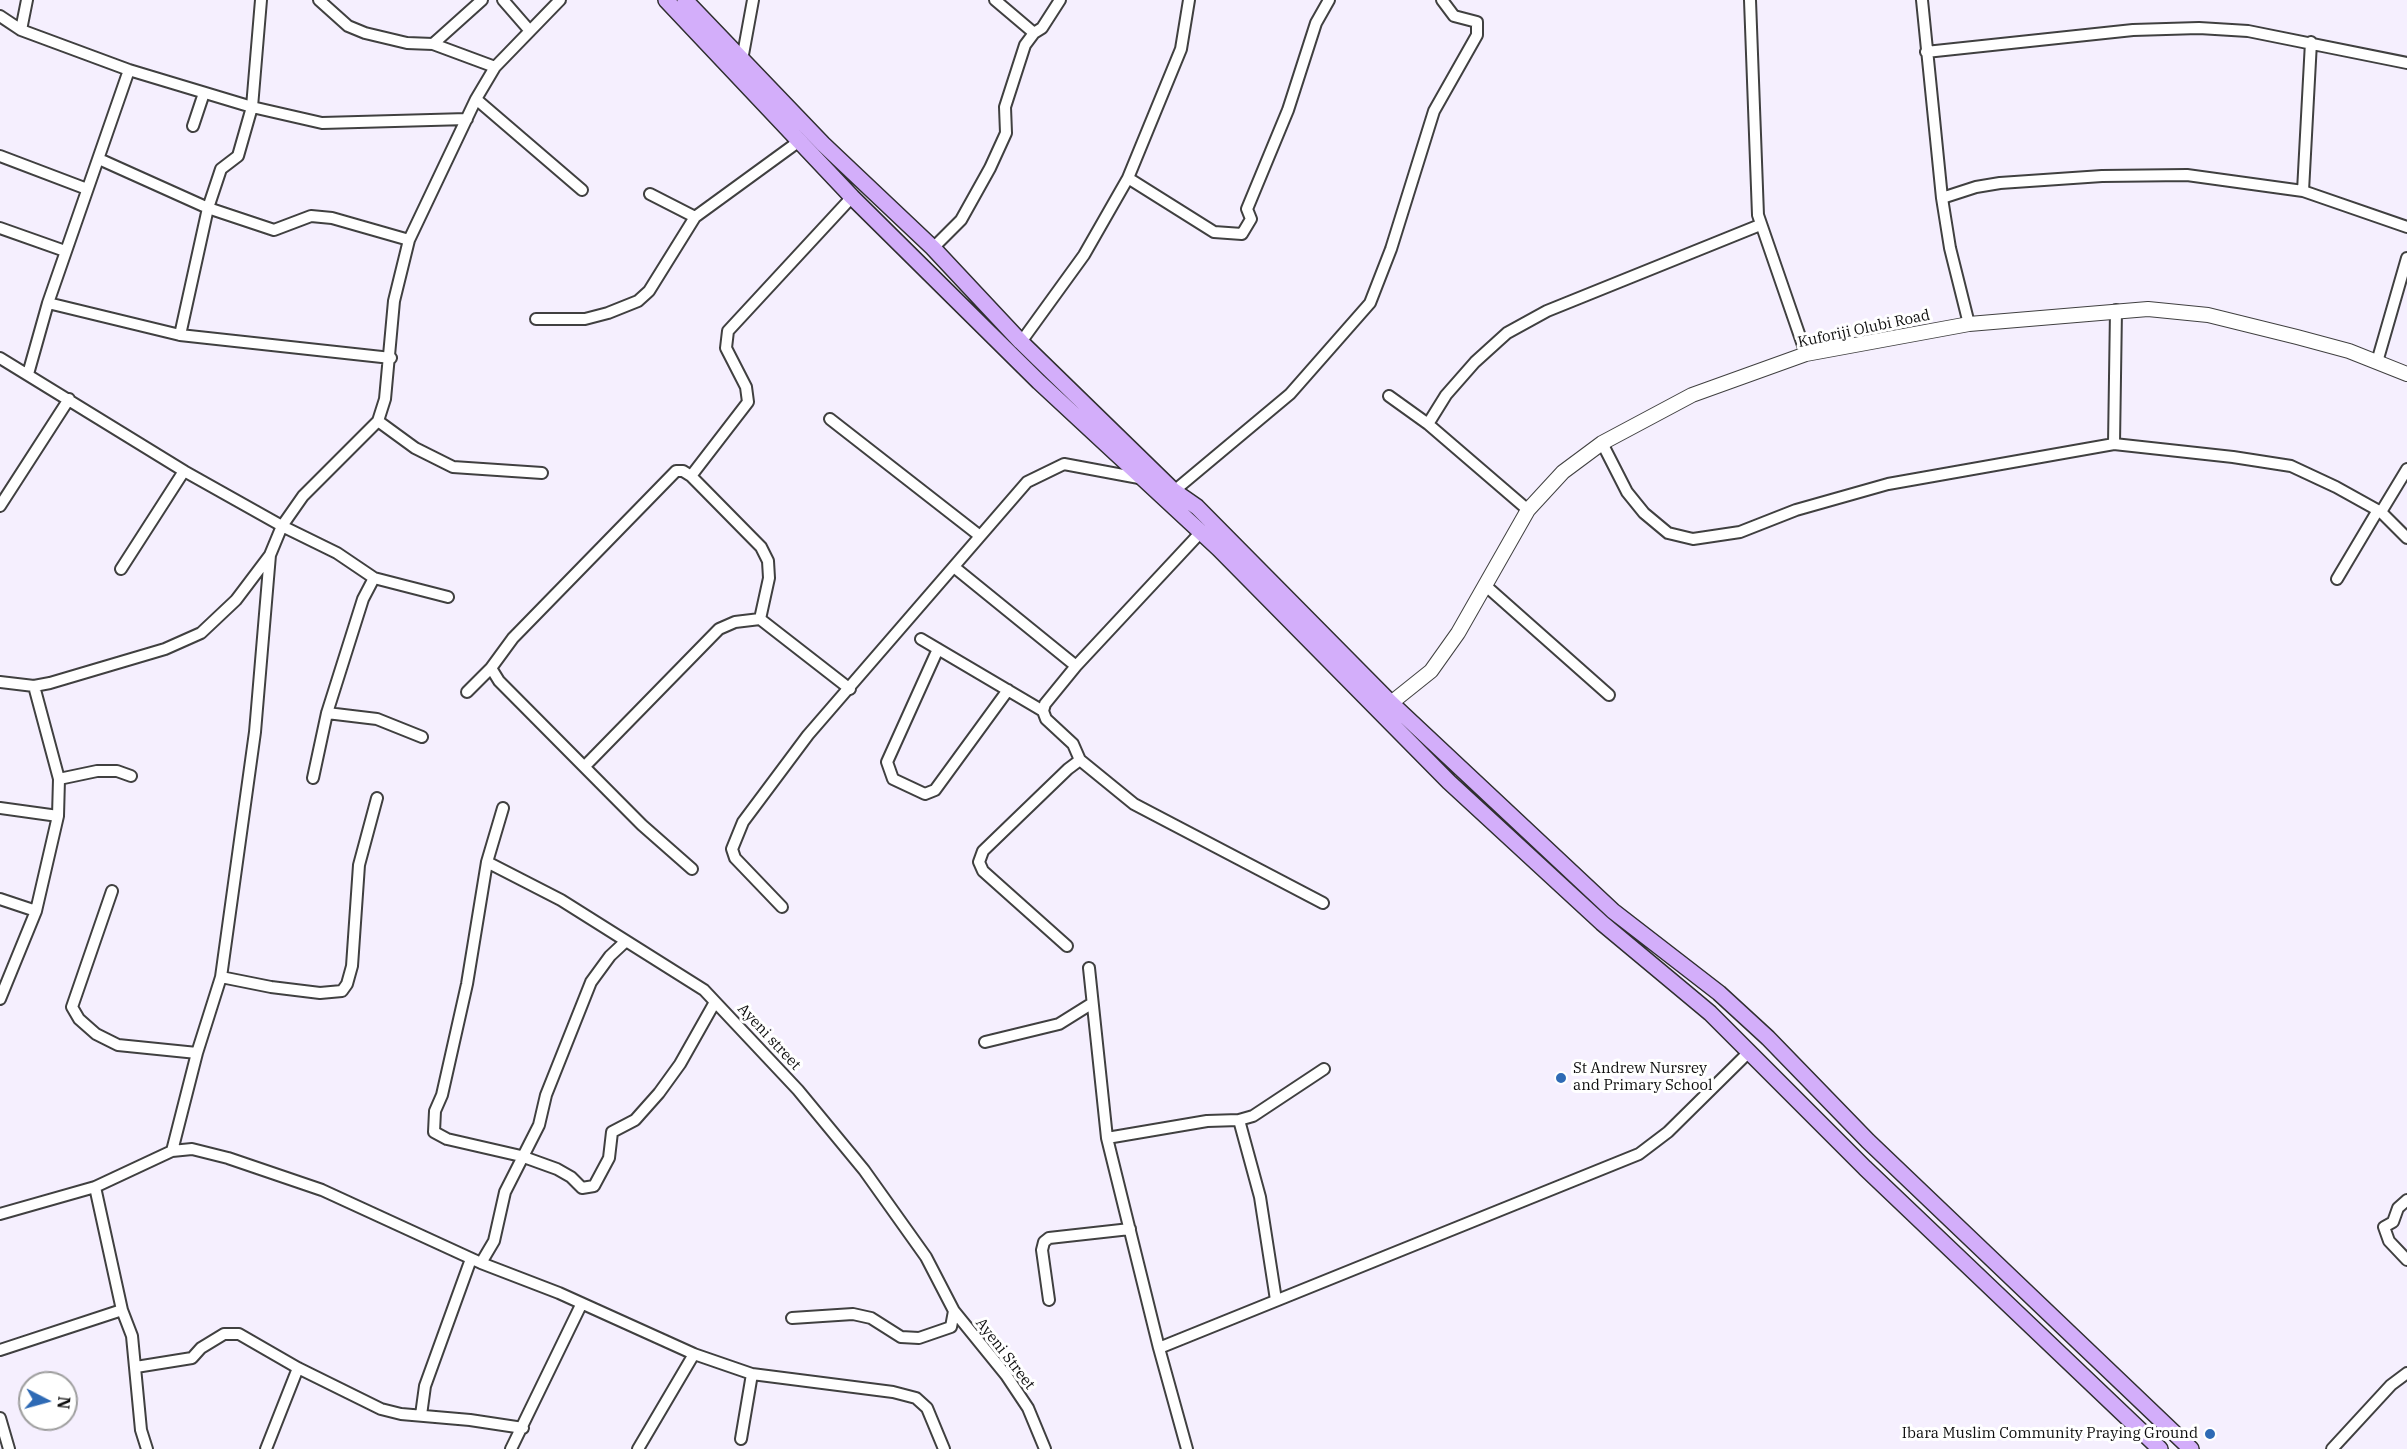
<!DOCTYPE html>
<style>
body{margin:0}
#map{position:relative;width:2407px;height:1449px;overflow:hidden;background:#f5effe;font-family:"IBM Plex Serif",serif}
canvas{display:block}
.north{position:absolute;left:18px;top:1371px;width:60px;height:60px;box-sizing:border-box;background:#fff;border:2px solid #9e9e9e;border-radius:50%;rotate:96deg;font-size:16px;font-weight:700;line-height:24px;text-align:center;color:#0d0d0d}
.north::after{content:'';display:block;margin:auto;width:21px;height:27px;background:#2e6ab5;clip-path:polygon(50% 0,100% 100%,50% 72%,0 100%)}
</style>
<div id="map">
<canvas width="2407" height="1449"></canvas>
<div class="north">N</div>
</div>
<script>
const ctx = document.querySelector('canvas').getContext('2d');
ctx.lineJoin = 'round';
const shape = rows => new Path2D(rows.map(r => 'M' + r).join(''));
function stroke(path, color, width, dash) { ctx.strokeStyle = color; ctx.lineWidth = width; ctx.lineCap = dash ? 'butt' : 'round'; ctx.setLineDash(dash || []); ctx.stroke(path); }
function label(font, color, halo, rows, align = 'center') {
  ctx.font = font + ' "IBM Plex Serif",serif'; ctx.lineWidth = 6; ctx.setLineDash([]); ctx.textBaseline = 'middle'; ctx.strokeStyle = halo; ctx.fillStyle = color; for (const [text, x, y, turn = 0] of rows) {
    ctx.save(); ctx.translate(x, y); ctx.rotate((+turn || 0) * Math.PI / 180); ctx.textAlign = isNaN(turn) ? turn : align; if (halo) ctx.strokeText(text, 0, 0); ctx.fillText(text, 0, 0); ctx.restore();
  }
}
const minor = shape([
 [319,0,348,26,365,33,407,43,433,44,495,67],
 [503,0,530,31],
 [1750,0,1758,215,1806,354],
 [1922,0,1942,198,1950,248,1969,324],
 [0,16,21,30,129,70,252,107,322,123,467,119],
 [21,30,27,0],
 [1034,33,1042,28,1060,0],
 [433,44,482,0],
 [1926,52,2133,30,2199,28,2248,31,2407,63],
 [742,60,753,0],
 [129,70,48,303,180,335,391,358],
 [476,99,582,190],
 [193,126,204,93],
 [0,156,87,189],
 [99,159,208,208,274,230,311,216,332,218,409,240],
 [1128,178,1214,232,1242,234,1251,219,1247,209,1288,110,1316,23,1329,0],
 [2303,191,2311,42],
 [650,194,695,217],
 [1942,198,1976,187,2000,183,2102,176,2187,175,2303,191,2407,227],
 [0,228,65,251],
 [933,248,961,220,990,168,1006,133,1005,107,1025,45,1034,33,995,0],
 [536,319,585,319,608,313,638,301,649,291,695,217,798,142],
 [180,335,208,208,221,169,238,156,252,107,261,0],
 [1021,342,1084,255,1128,178,1181,49,1189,0],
 [0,358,184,471,282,526,337,553,374,578,363,599,327,713,313,778],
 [2377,362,2407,258],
 [28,374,48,303],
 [1389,396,1428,424,1528,510],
 [830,419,980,536],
 [378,421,415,448,453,467,542,473],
 [1428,424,1446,395,1475,362,1507,333,1547,311,1760,225],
 [1602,443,1627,492,1644,513,1668,533,1693,539,1740,532,1796,510,1888,484,2114,444,2233,457,2291,466,2336,487,2381,512,2407,538],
 [2114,444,2116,310],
 [691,476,748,402,746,387,726,348,728,331,852,197],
 [1174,491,1290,394,1370,303,1391,249,1434,111,1477,35,1477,22,1454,16,1442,0],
 [0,506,69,399],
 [2381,512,2407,469],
 [954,567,1076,666],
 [121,569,184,471],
 [374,578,448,597],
 [2337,579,2378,510],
 [1486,586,1609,695],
 [921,639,1043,711],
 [938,649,887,762,893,779,925,794,935,790,1008,690],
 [0,682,34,686,50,683,165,649,201,633,236,600,270,555],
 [467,692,491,668],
 [327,713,377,719,422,737],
 [1080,760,1134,804,1323,903],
 [585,766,719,629,735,622,760,619,850,689],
 [59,779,97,771,117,771,131,776],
 [0,808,58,816],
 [503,808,487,862,467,984,442,1095,435,1111,434,1132,447,1139,521,1156,557,1169,571,1177,582,1188,594,1186,609,1158,612,1132,635,1120,659,1093,680,1064,715,1002],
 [487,862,561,900,704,990,798,1090,864,1170,926,1257,954,1311,1006,1375,1028,1408,1045,1449],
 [692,869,642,825,499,681,491,668,513,638,676,471,683,471,691,476,761,547,768,561,769,578,760,619],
 [112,891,72,1007,79,1019,96,1034,118,1045,197,1053],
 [0,899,36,911],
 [782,907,735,858,732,849,743,822,808,735,1027,482,1064,464,1139,478],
 [1067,946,983,871,979,862,983,851,1068,769,1080,760,1073,744,1046,719,1043,711,1045,704,1076,666,1201,532],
 [1089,968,1107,1138,1159,1348,1187,1449],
 [221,977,271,987,320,993,342,991,347,984,352,966,359,865,377,798],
 [0,999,36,911,58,816,59,779,34,686],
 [985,1042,1059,1024,1091,1004],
 [1239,1120,1260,1197,1276,1300],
 [1107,1138,1207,1121,1239,1120,1253,1116,1324,1069],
 [172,1151,197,1053,221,977,255,732,270,555,282,526,303,496,378,421,385,399,394,301,409,240,476,99,495,67,560,0],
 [95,1187,122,1310,132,1336,141,1430,147,1449],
 [2407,1200,2398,1208,2393,1222,2384,1227,2389,1241,2407,1260],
 [0,1214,95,1187,172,1151,192,1149,228,1158,322,1190,481,1263,559,1293,694,1354,752,1374,893,1392,916,1398,927,1408,944,1449],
 [481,1263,494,1241,505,1192,539,1125,546,1095,591,982,610,956,626,941],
 [1049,1300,1042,1250,1044,1242,1049,1238,1130,1229],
 [792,1318,853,1314,871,1318,901,1337,919,1338,951,1327,954,1311],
 [1159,1348,1639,1154,1668,1132,1750,1051],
 [0,1350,122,1310],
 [136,1367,192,1358,201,1348,224,1334,239,1334,298,1368,381,1409,401,1414,470,1420,523,1428],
 [421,1415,425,1386,471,1259],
 [0,1418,9,1449],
 [741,1439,752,1374],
 [266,1449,298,1368],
 [511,1449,581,1305],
 [638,1449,694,1354],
 [2332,1449,2391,1385,2407,1373]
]);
const tertiary = shape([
 [1391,703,1431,671,1458,633,1528,510,1563,472,1602,443,1692,395,1806,354,1969,324,2148,309,2208,315,2297,337,2349,351,2407,374]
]);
const secondary = shape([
 [666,0,852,197,1039,382,1219,549,1449,782,1602,923,1710,1013,1865,1168,2160,1449],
 [685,0,823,144,933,248,1021,342,1174,491,1197,507,1391,703,1613,911,1719,993,1768,1038,1868,1141,2191,1449]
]);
const markers = [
 [1561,1078,6,"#2e6ab5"],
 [2210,1434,6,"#2e6ab5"]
];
const streetNames = [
 ["Kuforiji Olubi Road",1864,329,-12],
 ["Ayeni street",769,1037,47],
 ["Ayeni Street",1005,1354,52]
];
const poiNames = [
 ["St Andrew Nursrey",1573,1069],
 ["and Primary School",1573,1086],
 ["Ibara Muslim Community Praying Ground",2198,1434,"right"]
];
stroke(minor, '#404040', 14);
stroke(tertiary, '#404040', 16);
stroke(secondary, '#2f2f2f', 18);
stroke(minor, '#fff', 10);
stroke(tertiary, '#fff', 14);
stroke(secondary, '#d3aefa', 15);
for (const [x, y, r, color] of markers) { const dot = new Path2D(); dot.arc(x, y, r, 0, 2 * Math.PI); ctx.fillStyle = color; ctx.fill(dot); stroke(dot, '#fff', 2); }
label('15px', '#0d0d0d', '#fff', streetNames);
label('15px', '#0d0d0d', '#fff', poiNames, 'left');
</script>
